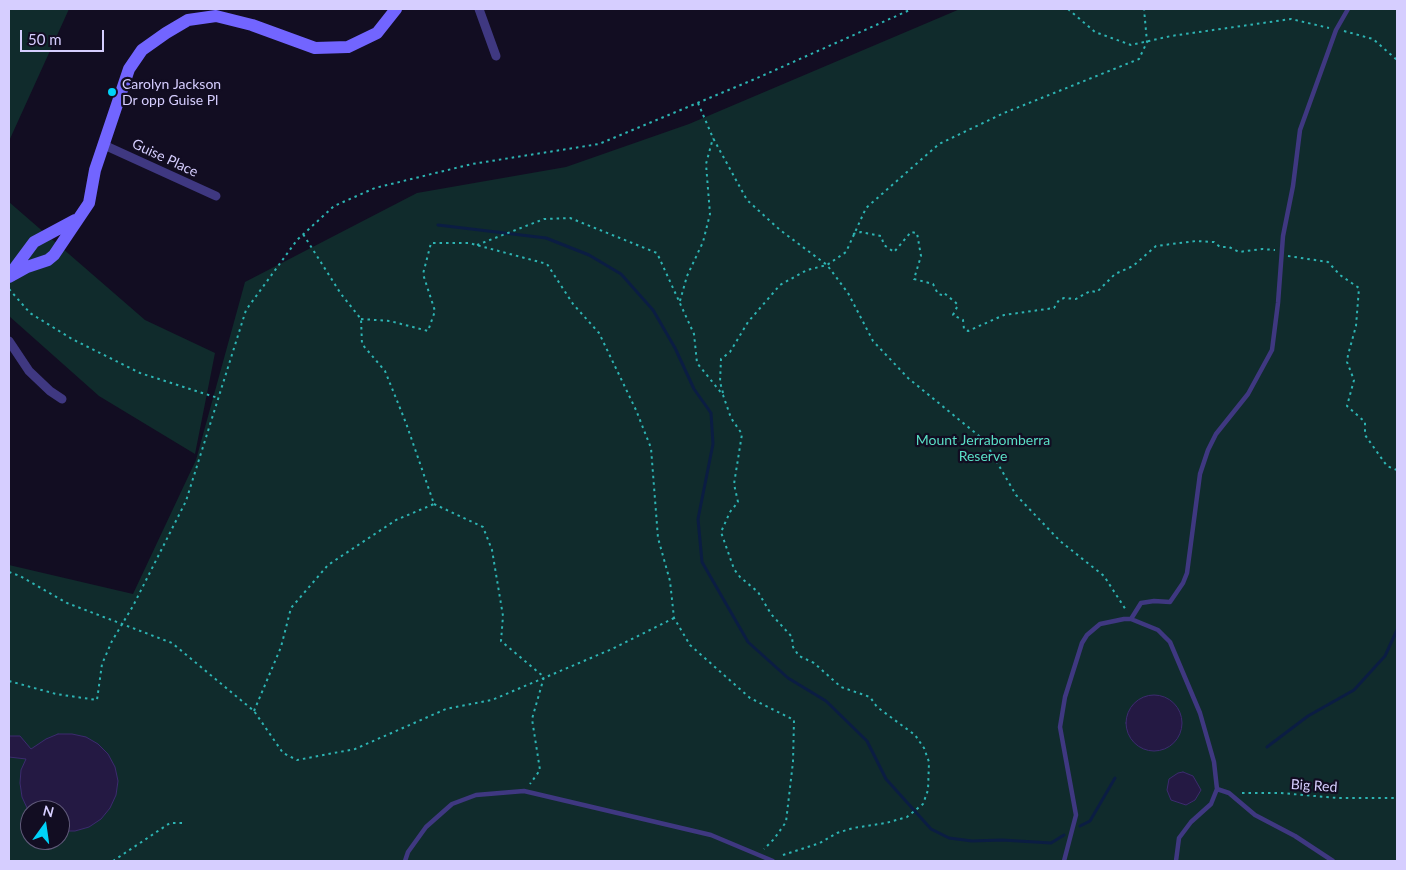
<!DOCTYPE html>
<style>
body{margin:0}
#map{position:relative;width:1406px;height:870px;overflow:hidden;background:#120d22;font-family:Lato,sans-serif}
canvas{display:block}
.frame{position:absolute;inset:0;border:10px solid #d6ceff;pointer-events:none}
.north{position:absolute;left:20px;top:800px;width:50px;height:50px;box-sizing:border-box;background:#120d22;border:1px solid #605a7a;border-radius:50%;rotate:14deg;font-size:14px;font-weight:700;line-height:20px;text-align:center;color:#d6ceff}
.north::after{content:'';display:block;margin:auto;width:18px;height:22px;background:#00d2f9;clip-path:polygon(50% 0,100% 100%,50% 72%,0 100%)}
.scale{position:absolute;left:20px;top:30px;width:84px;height:22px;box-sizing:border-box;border:2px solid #d6ceff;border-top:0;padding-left:6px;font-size:15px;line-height:18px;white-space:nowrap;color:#d6ceff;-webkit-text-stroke:4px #120d22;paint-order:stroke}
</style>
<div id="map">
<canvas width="1406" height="870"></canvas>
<div class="frame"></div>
<div class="north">N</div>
<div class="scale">50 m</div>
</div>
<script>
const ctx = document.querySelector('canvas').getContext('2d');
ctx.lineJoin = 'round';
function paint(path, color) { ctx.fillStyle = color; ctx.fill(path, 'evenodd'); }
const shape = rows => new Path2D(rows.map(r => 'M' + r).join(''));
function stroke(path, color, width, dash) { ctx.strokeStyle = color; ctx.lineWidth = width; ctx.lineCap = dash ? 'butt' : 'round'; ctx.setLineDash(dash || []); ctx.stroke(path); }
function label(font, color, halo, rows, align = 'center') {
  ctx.font = font + ' Lato,sans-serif'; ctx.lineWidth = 4.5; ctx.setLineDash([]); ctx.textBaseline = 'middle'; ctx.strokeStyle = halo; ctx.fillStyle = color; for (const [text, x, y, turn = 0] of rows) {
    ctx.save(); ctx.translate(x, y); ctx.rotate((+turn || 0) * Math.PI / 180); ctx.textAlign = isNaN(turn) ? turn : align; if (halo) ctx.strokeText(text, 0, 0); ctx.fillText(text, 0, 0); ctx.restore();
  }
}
const green = shape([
 [9,9,69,9,9,141],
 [960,9,1397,9,1397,861,9,861,9,565,133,594,196,460,245,282,417,193,566,167,689,124],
 [30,810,60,810,60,840,30,840],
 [9,202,145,320,215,353,195,454,99,396,9,316]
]);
const stream = shape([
 [438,225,546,238,589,255,621,274,653,310,675,348,694,389,711,413,713,444,698,519,702,562,748,642,788,678,826,701,867,741,886,779,931,829,949,838,972,841,1002,840,1051,843,1064,835],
 [1267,747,1308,716,1354,690,1385,656,1397,630],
 [1080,826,1090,821,1115,778]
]);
const building = shape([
 '1126 723a28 28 0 1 1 56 0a28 28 0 1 1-56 0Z',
 [58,734,72,734,86,737,98,744,108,754,115,767,118,781,116,795,110,808,101,819,89,827,75,831,60,831,60,810,28,810,22,797,20,783,21,770,26,759,9,757,9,736,20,736,31,749,46,739,58,734],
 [1183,772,1193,776,1201,790,1195,800,1186,805,1171,800,1167,790,1169,779,1178,773,1183,772]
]);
const path = shape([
 [1068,9,1095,32,1131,45,1171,36,1291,19,1329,28],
 [1344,31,1373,39,1397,60],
 [698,103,713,138,747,200,780,230,827,265,848,293,873,341,908,378,984,440,1016,495,1060,541,1104,576,1126,610],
 [853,234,861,232,881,236,884,245,894,252,911,232,917,233,921,256,914,279,933,284,938,294,942,295,944,293,955,302,958,305,953,315,963,320,964,329,968,331,1004,315,1054,308,1059,300,1064,298,1076,299,1090,291,1097,292,1115,274,1133,266,1156,246,1196,241,1214,242,1220,247,1229,247,1239,252,1262,249,1275,250],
 [477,245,544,219,570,218,657,253,694,334,697,363,723,395,731,418,742,434,734,484,738,502,730,512,721,532,734,569,740,577,758,592,771,614,792,637,793,647,799,656,814,663,841,687,870,697,877,707,915,735,924,748,929,762,928,790,923,804,907,817,886,823,853,828,837,833,820,843,780,856],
 [1288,256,1328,262,1340,275,1359,288,1356,326,1348,355,1347,362,1354,380,1347,406,1365,422,1365,435,1387,466,1397,470],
 [9,289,30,313,72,339,140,373,218,398],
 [680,301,687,276,703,242,710,214,706,164,713,138],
 [361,319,390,321,428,331,435,311,423,274,431,243,469,243,547,264,573,304,599,333,636,410,651,448,658,538,670,581,674,618,690,645,750,698,794,720,793,762,786,822,774,839,764,849],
 [723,393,720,382,721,359,730,352,748,322,780,285,807,270,827,265,846,252,866,208,939,144,1004,113,1139,59,1147,42,1144,9],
 [434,504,483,527,492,550,503,616,501,641,544,677,532,719,540,770,530,784],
 [9,572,20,576,67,603,172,643,254,711,283,753,297,760,355,749,446,709,492,700,612,649,674,618],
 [9,681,56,694,97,700,102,664,112,641,133,606,186,501,246,310,297,240,334,206,375,188,472,164,599,144,755,79,912,9],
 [254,711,281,647,291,608,328,565,396,520,434,504,406,423,385,371,362,344,361,319,341,294,303,234],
 [1242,793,1281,793,1337,798,1397,798],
 [113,861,170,823,186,823]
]);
const lane = shape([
 [1131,619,1141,603,1154,601,1170,602,1183,583,1187,573,1200,474,1208,450,1216,434,1248,394,1272,350,1278,303,1283,236,1293,186,1300,130,1336,30,1348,9],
 [1217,789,1229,793,1255,815,1295,836,1333,861],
 [405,861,408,852,426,827,452,804,476,795,524,791,711,835,773,861],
 [1064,861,1076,815,1060,727,1065,697,1082,643,1087,635,1100,624,1124,619,1131,619,1158,630,1170,642,1200,713,1214,762,1217,789,1211,804,1191,822,1179,838,1176,861]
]);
const street = shape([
 [479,9,496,56],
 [104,145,216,196],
 [9,341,29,371,50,391,62,399]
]);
const secondary = shape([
 [11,273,34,242,75,220],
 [9,277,27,267,48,260,54,255,89,203,95,170,129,69,142,50,166,33,188,20,216,16,252,25,315,48,348,47,377,33,396,9]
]);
const markers = [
 [112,92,5,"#00d2f9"]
];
const poiNames = [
 ["Carolyn Jackson",122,84],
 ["Dr opp Guise Pl",122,100]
];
const streetNames = [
 ["Guise Place",165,158,25],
 ["Big Red",1314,786,4]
];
const parkNames = [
 ["Mount Jerrabomberra",983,440],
 ["Reserve",983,456]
];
paint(green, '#102b2c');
stroke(stream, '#0b1d43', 3);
paint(building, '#241943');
stroke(building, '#3c2b6f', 1);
stroke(path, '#2db4b3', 2, [2.5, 4]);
stroke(lane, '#3f3881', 4.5);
stroke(street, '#3f3881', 9);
stroke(secondary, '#7265ff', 12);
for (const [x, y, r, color] of markers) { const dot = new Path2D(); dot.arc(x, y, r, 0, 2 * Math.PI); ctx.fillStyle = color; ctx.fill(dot); stroke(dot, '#120d22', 2); }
label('14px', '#d6ceff', '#120d22', poiNames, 'left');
label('14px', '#d6ceff', '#120d22', streetNames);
label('14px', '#5adfc6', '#120d22', parkNames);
</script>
